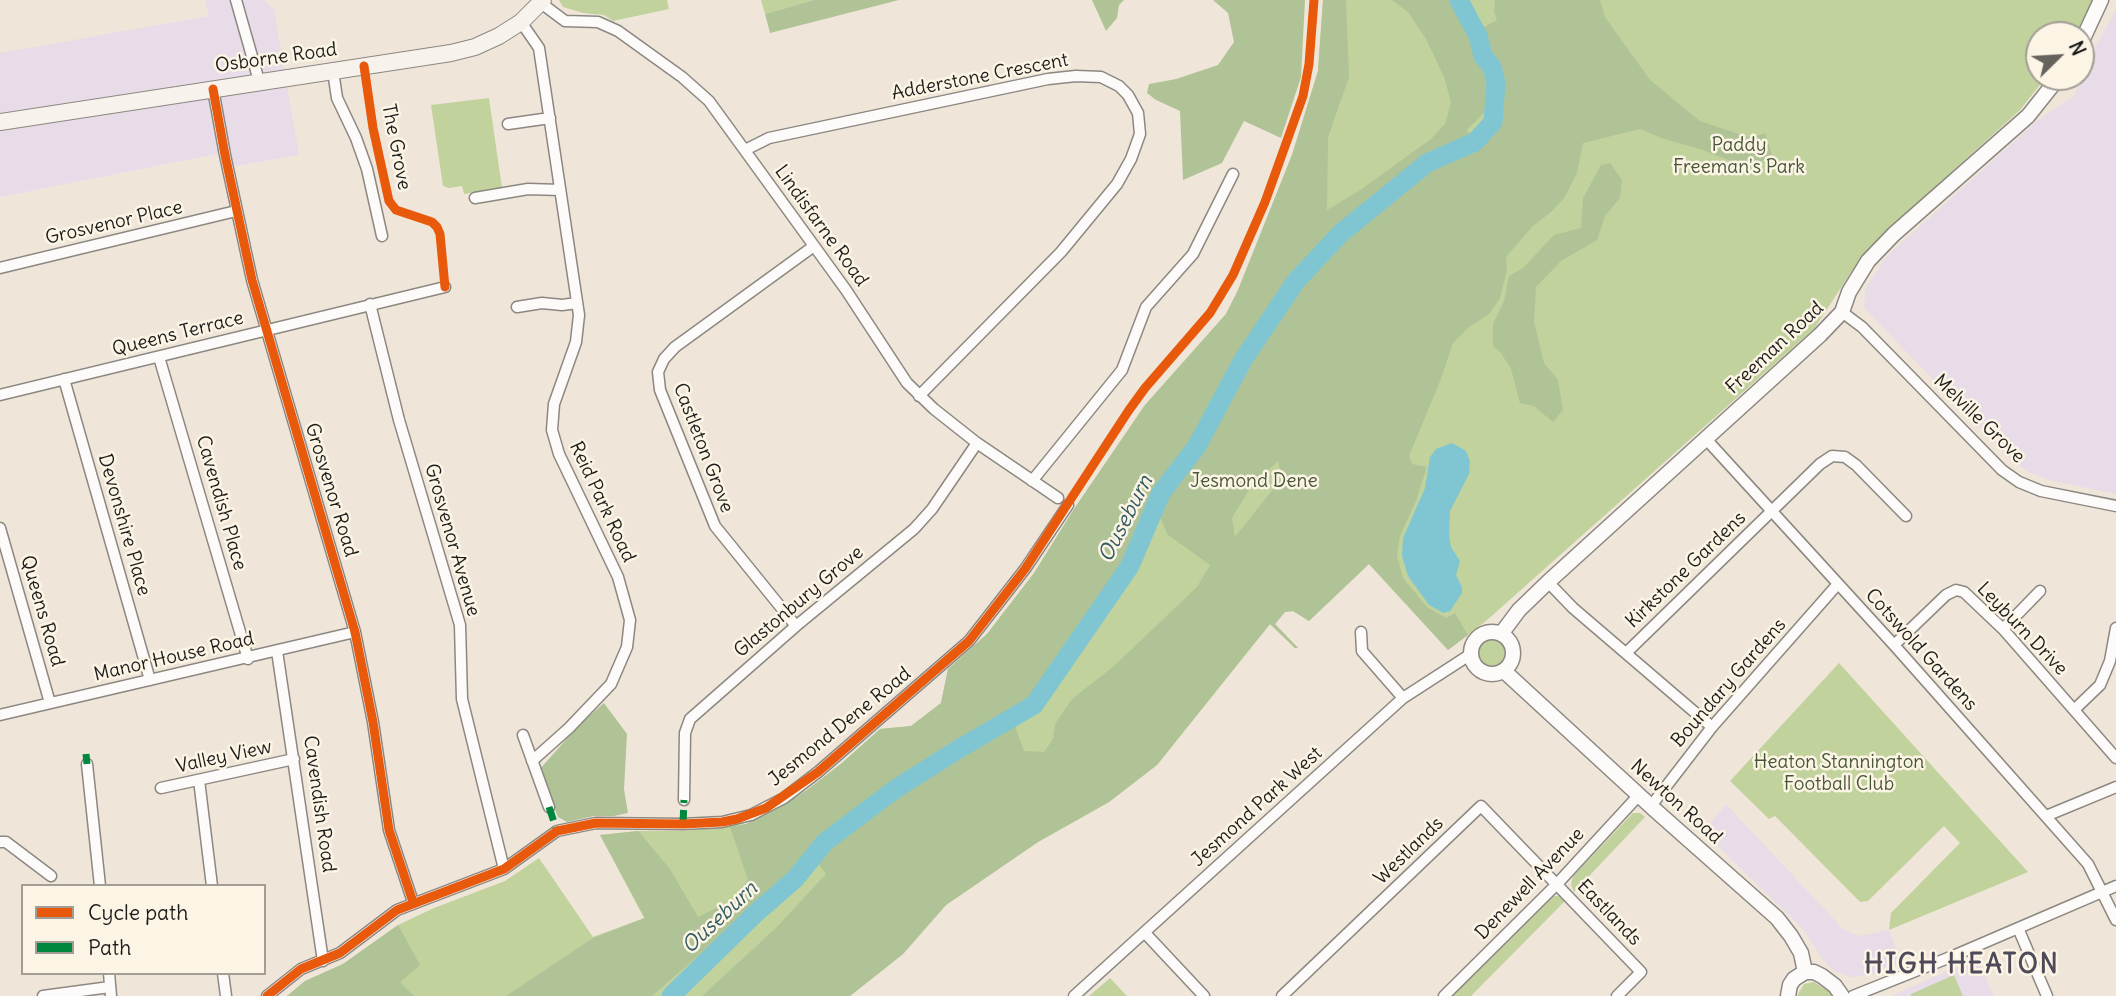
<!DOCTYPE html>
<style>
body{margin:0}
#map{position:relative;width:2116px;height:996px;overflow:hidden;background:#efe6d9;font-family:Delius,sans-serif}
canvas{display:block}
.legend{position:absolute;left:21px;top:884px;width:245px;height:91px;box-sizing:border-box;background:#fcf5e5;border:2px solid #a29e95;margin:0;padding:9px 12px;list-style:none;font-size:21px;color:#1c1c1c}
.legend li{display:flex;align-items:center;gap:14px;height:35px}
.legend b{width:35px;border:2px solid #a29e95}
.north{position:absolute;left:2025px;top:21px;width:70px;height:70px;box-sizing:border-box;background:#fcf5e5;border:2px solid #a29e95;border-radius:50%;rotate:66deg;font-size:19px;font-weight:700;line-height:28px;text-align:center;color:#1c1c1c}
.north::after{content:'';display:block;margin:auto;width:24px;height:32px;background:#66635e;clip-path:polygon(50% 0,100% 100%,50% 72%,0 100%)}
</style>
<div id="map">
<canvas width="2116" height="996"></canvas>
<ul class="legend">
<li><b style="height:9px;background:#e8590c"></b>Cycle path</li>
<li><b style="height:9px;background:#00873e"></b>Path</li>
</ul>
<div class="north">N</div>
</div>
<script>
const ctx = document.querySelector('canvas').getContext('2d');
ctx.lineJoin = 'round';
function paint(path, color) { ctx.fillStyle = color; ctx.fill(path, 'evenodd'); }
const shape = rows => new Path2D(rows.map(r => 'M' + r).join(''));
function stroke(path, color, width, dash) { ctx.strokeStyle = color; ctx.lineWidth = width; ctx.lineCap = dash ? 'butt' : 'round'; ctx.setLineDash(dash || []); ctx.stroke(path); }
function label(font, color, halo, rows, align = 'center') {
  ctx.font = font + ' Delius,sans-serif'; ctx.lineWidth = 5; ctx.setLineDash([]); ctx.textBaseline = 'middle'; ctx.strokeStyle = halo; ctx.fillStyle = color; for (const [text, x, y, turn = 0] of rows) {
    ctx.save(); ctx.translate(x, y); ctx.rotate((+turn || 0) * Math.PI / 180); ctx.textAlign = isNaN(turn) ? turn : align; if (halo) ctx.strokeText(text, 0, 0); ctx.fillText(text, 0, 0); ctx.restore();
  }
}
const built = shape([
 [205,0,265,0,274,10,299,155,236,166,217,154,0,197,0,53,209,16],
 [2116,9,2116,494,2053,481,2030,473,2011,460,1864,308,1865,289,1886,257,2038,120,2074,96,2092,54],
 [1726,804,1844,930,1860,936,1889,930,1902,963,1871,975,1851,977,1834,971,1824,961,1802,928,1703,832],
 [1977,958,1994,996,1891,996]
]);
const green = shape([
 [559,0,667,0,669,9,613,21,604,15,583,13,563,7],
 [761,0,814,0,765,14],
 [1323,0,2093,0,2075,35,2039,35,2039,77,2046,77,2020,110,1894,224,1861,257,1814,329,1486,621,1448,650,1369,564,1309,621,1293,611,1285,612,1275,624,1298,648,1295,648,1270,624,1157,765,1109,802,1038,842,946,905,903,954,850,996,287,996,305,981,343,964,398,925,434,908,505,881,539,858,593,937,644,918,600,835,638,831,685,831,746,824,777,809,807,790,842,763,880,729,911,726,941,703,948,669,987,634,1034,573,1074,509,1145,405,1226,314,1238,290,1292,155,1318,71],
 [489,98,502,188,464,194,462,186,449,188,443,186,431,105],
 '1478 653a14 14 0 1 1 28 0a14 14 0 1 1-28 0Z',
 [1839,663,2028,872,1889,930,1891,913,1960,843,1944,826,1868,901,1860,902,1775,816,1769,819,1730,781],
 [1633,813,1640,813,1645,817,1574,892,1571,885,1573,876],
 [1553,896,1561,896,1566,900,1471,996,1452,996],
 [1954,975,1963,996,1911,996,1911,994],
 [1110,978,1127,996,1089,996],
 [1814,982,1830,992,1834,996,1797,996,1804,984]
]);
const forest = shape([
 [814,0,899,0,770,33,765,14],
 [1092,0,1124,0,1119,5,1117,18,1106,31],
 [1213,0,1305,0,1301,77,1281,138,1244,121,1222,163,1183,180,1180,111,1156,100,1147,93,1149,84,1176,79,1218,65,1234,42,1228,13],
 [1323,0,1346,0,1349,77,1328,137,1327,210,1359,191,1431,139,1445,124,1451,102,1444,77,1426,39,1408,12,1392,0,1454,0,1491,87,1490,107,1466,131,1488,141,1502,97,1484,27,1497,20,1494,12,1495,0,1600,0,1605,17,1650,80,1700,121,1751,138,1765,133,1772,154,1751,169,1703,150,1661,138,1640,129,1583,143,1577,173,1565,197,1551,212,1532,227,1506,257,1507,270,1500,298,1489,314,1469,327,1453,343,1440,381,1409,456,1412,464,1427,467,1416,501,1400,536,1397,556,1403,578,1427,607,1446,618,1455,613,1468,635,1448,650,1369,564,1309,621,1293,611,1285,612,1275,624,1298,648,1295,648,1270,624,1157,765,1109,802,1038,842,946,905,903,954,850,996,702,996,776,928,826,874,810,852,787,878,652,996,506,996,593,938,645,918,600,835,638,831,670,869,698,917,732,900,748,880,730,827,746,824,777,809,807,790,842,763,880,729,911,726,941,703,948,669,987,634,1034,573,1074,509,1145,405,1226,314,1238,290,1292,155,1318,71],
 [1278,461,1282,478,1235,537,1232,518,1252,485],
 [1155,504,1167,534,1210,565,1197,587,1114,666,1072,699,1055,724,1053,739,1044,752,1024,751,1011,715,1032,702,1130,563],
 [1610,163,1622,180,1620,198,1605,216,1597,240,1561,261,1536,287,1534,322,1544,363,1558,380,1563,410,1553,422,1534,406,1520,403,1511,369,1501,353,1493,346,1493,324,1504,301,1509,276,1523,268,1554,235,1581,228,1583,198,1601,165],
 [604,703,627,734,624,789,628,813,614,816,594,816,567,822,558,817,539,770,579,725],
 [398,925,420,965,400,982,414,996,287,996,305,981,343,964]
]);
const water = shape([
 [1452,443,1466,451,1470,461,1469,474,1450,511,1449,536,1451,547,1460,561,1456,575,1462,587,1462,593,1450,611,1443,613,1429,605,1408,576,1402,556,1403,538,1425,488,1430,457,1436,449]
]);
const river = shape([
 [671,996,757,912,795,879,825,842,894,790,957,750,1034,705,1130,566,1161,493,1197,446,1243,360,1296,281,1341,233,1383,199,1427,163,1475,142,1493,122,1496,83,1492,67,1483,56,1478,36,1459,0]
]);
const minor = shape([
 [236,0,259,81],
 [541,3,565,21,598,22,618,31,682,77,709,101,846,290,907,383,934,409,977,443,1058,498],
 [521,22,539,48,579,315,576,342,554,404,552,430,559,454,618,577,630,620,627,647,611,684,569,728,532,761],
 [333,71,337,98,356,138,367,169,382,236],
 [213,89,225,155,252,280,355,632,373,722,389,830,413,902],
 [508,124,550,118],
 [745,150,769,138,1048,79,1076,76,1101,77,1119,86,1128,95,1138,113,1140,134,1131,159,1117,184,1061,252,919,396],
 [475,198,528,189,560,190],
 [0,268,236,211],
 [370,304,399,420,460,625,462,699,504,869],
 [517,307,542,303,562,305,577,303],
 [1842,312,1862,327,2002,470,2019,482,2041,491,2116,506],
 [159,357,248,659],
 [64,379,150,680],
 [0,395,445,287],
 [1706,439,1894,645,2088,864,2116,920],
 [1032,481,1122,370,1146,307,1193,254,1233,174],
 [0,528,50,703],
 [1548,582,1573,608,1712,727],
 [796,626,715,526,660,390,658,372,664,359,675,347,814,246],
 [2003,629,2040,591],
 [1361,632,1362,651,1403,698],
 [1894,645,1946,595,1956,590,1964,592,2003,629,2116,758],
 [277,651,323,961],
 [1626,653,1820,464,1832,456,1845,457,1856,465,1906,516],
 [2074,710,2100,685,2110,661,2116,628],
 [0,715,355,632],
 [523,735,549,807],
 [87,764,100,886],
 [199,780,212,886],
 [161,788,294,759],
 [684,800,685,733,690,719,796,626,914,529,932,509,977,443],
 [1651,806,1712,727,1837,585],
 [2046,816,2116,787],
 [0,842,6,842,51,876],
 [2018,928,2047,996],
 [1145,933,1204,996],
 [109,973,111,996],
 [223,973,226,996],
 [43,996,110,987],
 [267,996,301,969,340,953,397,910,504,869,557,831,596,823,683,824,722,822,751,815,784,798,818,772,969,641,1025,569,1068,505],
 [1074,996,1403,698,1471,654],
 [1282,996,1481,806,1641,972,1617,996],
 [1444,996,1557,884,1639,795],
 [1853,996,1953,956,2116,886]
]);
const tertiary = shape([
 [2081,43,2101,0],
 '1471 653a21 21 0 1 1 42 0a21 21 0 1 1-42 0Z',
 [1501,634,1519,610,1548,582,1820,335,1842,312,1849,292,1868,261,1894,234,2028,116,2059,77],
 [1504,671,1655,810,1777,918,1791,936,1801,953,1805,972],
 [1788,996,1790,985,1794,979,1805,972,1814,972,1822,976,1835,986,1842,996]
]);
const secondary = shape([
 [0,122,451,53,475,47,499,36,521,22,543,0]
]);
const quiet = shape([
 [86,754,87,764],
 [549,807,557,831],
 [683,824,684,800]
]);
const cycleway = shape([
 [364,66,373,128,389,201,396,210,432,222,437,227,440,234,445,287],
 [213,89,225,155,252,280,355,632,373,722,389,830,413,902],
 [267,996,301,969,340,953,397,910,504,869,557,831,596,823,683,824,722,822,737,819,766,808,818,772,969,641,1025,569,1129,410,1145,388,1210,313,1233,275,1265,202,1303,96,1309,64,1314,0]
]);
const streetNames = [
 ["Osborne Road",276,58,-8],
 ["Adderstone Crescent",980,77,-11],
 ["The Grove",396,147,79],
 ["Grosvenor Place",114,223,-13],
 ["Lindisfarne Road",821,226,54],
 ["Queens Terrace",178,334,-14],
 ["Freeman Road",1775,348,-43],
 ["Melville Grove",1979,419,44],
 ["Castleton Grove",703,448,69],
 ["Grosvenor Road",331,490,73],
 ["Reid Park Road",602,502,65],
 ["Cavendish Place",221,503,74],
 ["Devonshire Place",124,525,74],
 ["Grosvenor Avenue",452,540,74],
 ["Kirkstone Gardens",1686,570,-44],
 ["Glastonbury Grove",799,602,-40],
 ["Queens Road",42,611,74],
 ["Leyburn Drive",2022,629,46],
 ["Cotswold Gardens",1921,650,48],
 ["Manor House Road",174,657,-13],
 ["Boundary Gardens",1729,683,-49],
 ["Jesmond Dene Road",840,727,-39],
 ["Valley View",224,757,-12],
 ["Newton Road",1676,802,42],
 ["Cavendish Road",319,804,82],
 ["Jesmond Park West",1257,807,-42],
 ["Westlands",1409,851,-44],
 ["Denewell Avenue",1530,884,-46],
 ["Eastlands",1609,913,46]
];
const parkNames = [
 ["Paddy",1739,146],
 ["Freeman's Park",1739,168],
 ["Jesmond Dene",1254,482],
 ["Heaton Stannington",1839,763],
 ["Football Club",1839,785]
];
const waterNames = [
 ["Ouseburn",1126,519,-63],
 ["Ouseburn",720,918,-43]
];
const districtNames = [
 ["HIGH HEATON",1962,966]
];
paint(built, '#e7dce8');
paint(green, '#c1d29d');
paint(forest, '#b0c396');
paint(water, '#80c6d2');
stroke(river, '#80c6d2', 19);
stroke(minor, '#8c8781', 13);
stroke(tertiary, '#8c8781', 17);
stroke(secondary, '#8c8781', 18);
stroke(minor, '#fdfbf9', 10);
stroke(tertiary, '#fdfbf9', 14);
stroke(secondary, '#f7f2ec', 16);
stroke(quiet, '#00873e', 7, [14, 7]);
stroke(cycleway, '#e8590c', 9);
label('19px', '#1c1c1c', '#fcf5e5', streetNames);
label('19px', '#485638', '#fcf5e5', parkNames);
label('italic 21px', '#315b64', '#fcf5e5', waterNames);
ctx.letterSpacing = '2px';
label('bold 26px', '#4f4a59', '#fcf5e5', districtNames);
ctx.letterSpacing = '0px';
</script>
